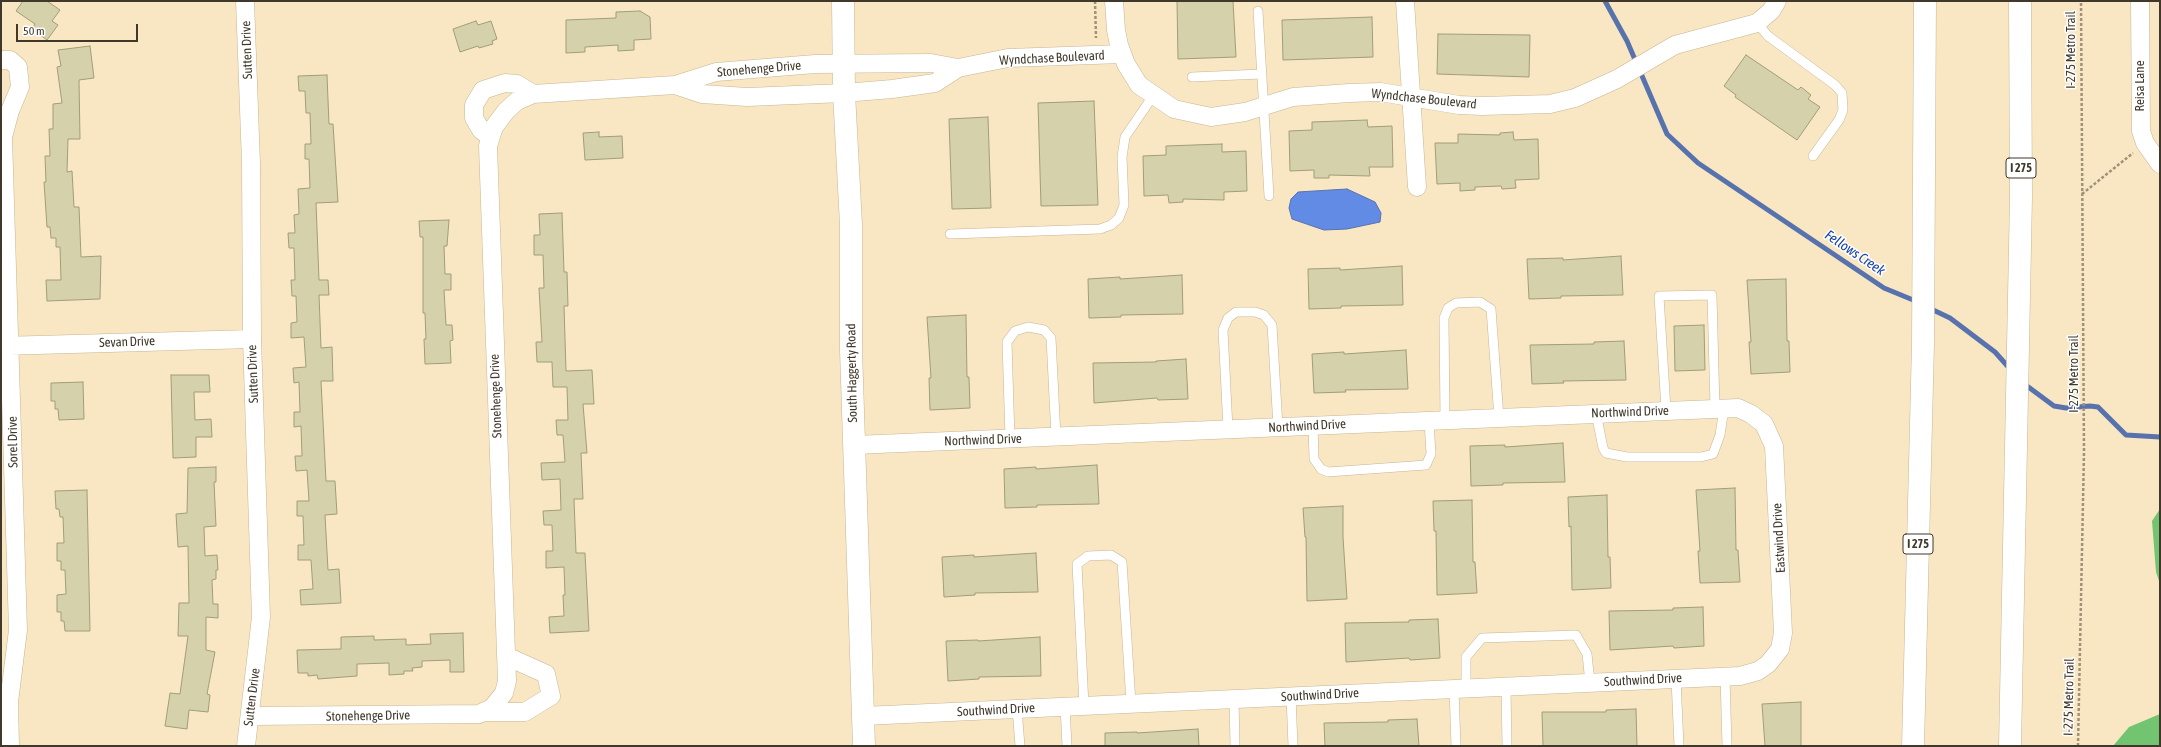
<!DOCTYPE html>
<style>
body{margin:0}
#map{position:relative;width:2161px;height:747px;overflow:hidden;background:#f9e7c3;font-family:"Asap Condensed",sans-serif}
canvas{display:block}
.frame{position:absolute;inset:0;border:2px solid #40392b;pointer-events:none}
.scale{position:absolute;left:16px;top:24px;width:122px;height:18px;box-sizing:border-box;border:2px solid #40392b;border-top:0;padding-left:5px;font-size:12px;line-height:14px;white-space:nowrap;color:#40392b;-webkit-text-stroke:3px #fff;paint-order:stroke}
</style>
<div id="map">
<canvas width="2161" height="747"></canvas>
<div class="frame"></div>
<div class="scale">50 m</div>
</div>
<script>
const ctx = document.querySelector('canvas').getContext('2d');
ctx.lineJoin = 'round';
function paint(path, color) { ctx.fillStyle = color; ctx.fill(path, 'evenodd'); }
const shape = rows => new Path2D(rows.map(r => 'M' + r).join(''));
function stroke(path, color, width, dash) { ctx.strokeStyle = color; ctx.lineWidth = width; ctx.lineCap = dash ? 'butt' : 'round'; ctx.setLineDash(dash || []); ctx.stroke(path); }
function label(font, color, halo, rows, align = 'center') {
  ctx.font = font + ' "Asap Condensed",sans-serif'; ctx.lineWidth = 3; ctx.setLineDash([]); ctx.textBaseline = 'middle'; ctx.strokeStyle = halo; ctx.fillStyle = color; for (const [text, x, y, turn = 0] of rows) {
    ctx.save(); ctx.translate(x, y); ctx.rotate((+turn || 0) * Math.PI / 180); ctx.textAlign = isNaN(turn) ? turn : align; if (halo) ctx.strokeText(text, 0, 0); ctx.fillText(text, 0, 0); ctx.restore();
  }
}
const forest = shape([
 [2160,509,2160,584,2156,572,2152,521],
 [2160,714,2160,746,2113,746,2129,727]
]);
const water = shape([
 [1347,189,1375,202,1381,213,1380,222,1347,229,1324,230,1292,219,1289,208,1291,199,1298,192,1347,189]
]);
const stream = shape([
 [1605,1,1627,41,1667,134,1698,163,1884,288,1918,302],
 [1929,308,1950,318,1995,352,2011,370],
 [2023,383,2054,406,2066,408,2090,406,2098,407,2126,435,2160,437]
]);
const building = shape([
 [23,1,47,1,60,10,52,21,58,25,47,40,32,29,35,24,16,11,23,1],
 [1177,1,1233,1,1236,57,1178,59,1177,1],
 [640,11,650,17,651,39,634,40,634,50,618,51,618,45,585,47,585,52,566,53,566,20,616,18,616,12,640,11],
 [1372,17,1373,57,1283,60,1282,20,1372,17],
 [476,21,478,25,491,21,497,39,492,41,493,44,479,48,478,46,460,52,453,29,476,21],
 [1438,34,1530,35,1529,77,1437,74,1438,34],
 [90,46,94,78,79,80,80,139,68,139,67,172,72,171,74,207,79,207,81,257,101,256,100,299,47,301,46,280,61,280,60,247,56,247,56,238,51,238,50,227,47,227,44,182,46,182,45,156,50,156,49,129,53,129,53,104,62,103,57,67,61,66,58,50,90,46],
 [1746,55,1798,90,1801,87,1811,95,1808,99,1820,107,1797,140,1735,97,1736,95,1724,86,1746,55],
 [327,75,329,124,333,124,338,202,316,203,319,280,328,280,329,295,319,295,321,348,332,347,333,381,321,381,326,481,335,481,337,514,325,515,328,570,339,569,341,603,301,605,300,590,313,589,311,560,298,560,298,545,304,545,303,516,297,516,297,501,309,501,307,470,296,471,295,456,302,456,301,426,294,427,294,412,300,412,299,382,294,383,293,368,306,367,304,337,291,338,291,323,297,322,296,296,292,296,291,280,295,280,294,248,289,248,288,233,295,233,294,215,299,214,298,189,310,188,309,159,305,159,305,144,311,144,310,113,306,113,305,91,299,91,298,76,327,75],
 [1094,101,1098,205,1041,206,1038,103,1094,101],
 [988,117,991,208,952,209,949,119,988,117],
 [1367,120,1368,127,1392,126,1393,167,1369,167,1370,176,1329,175,1329,178,1314,178,1314,170,1290,171,1289,131,1312,130,1312,122,1367,120],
 [599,132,599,137,622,136,623,158,585,160,583,133,599,132],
 [1513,132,1514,140,1538,139,1539,179,1515,180,1516,188,1502,189,1501,186,1475,187,1475,190,1460,191,1460,183,1437,184,1435,143,1458,143,1458,134,1500,135,1500,133,1513,132],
 [1222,144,1222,152,1246,151,1247,191,1224,192,1224,200,1183,199,1183,202,1169,203,1168,195,1144,196,1143,156,1166,155,1166,146,1222,144],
 [562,213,564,272,567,272,568,306,564,306,566,371,592,370,594,404,583,404,587,453,581,453,583,499,574,499,576,553,585,553,589,631,550,633,549,617,564,616,563,595,565,595,564,567,546,568,546,551,553,551,552,525,544,525,543,511,561,510,560,479,542,480,541,463,565,462,563,435,557,435,556,420,568,420,567,387,553,387,552,362,537,362,536,342,542,342,539,288,544,288,543,255,534,255,534,235,540,235,539,214,562,213],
 [449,220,447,246,444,246,445,274,451,274,451,290,444,290,446,325,452,325,453,340,450,341,451,363,425,364,424,339,426,339,425,313,423,313,423,237,420,237,419,221,449,220],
 [1621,256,1623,295,1561,296,1561,298,1529,299,1527,259,1563,258,1563,260,1621,256],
 [1402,266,1403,305,1341,306,1341,308,1309,309,1308,269,1340,268,1340,270,1402,266],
 [1182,275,1183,314,1121,315,1121,317,1089,318,1088,279,1120,277,1120,279,1182,275],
 [1786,279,1787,341,1789,341,1790,372,1751,374,1749,342,1751,342,1747,280,1786,279],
 [966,315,967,377,969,377,970,408,930,410,929,378,931,378,927,317,966,315],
 [1704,325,1705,370,1675,371,1674,326,1704,325],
 [1624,341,1626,380,1563,381,1564,383,1532,384,1530,345,1594,344,1594,342,1624,341],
 [1406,350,1408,389,1345,390,1346,392,1314,393,1312,354,1344,352,1344,354,1406,350],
 [1186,359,1188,399,1158,400,1157,398,1094,403,1093,363,1156,362,1156,361,1186,359],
 [171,375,209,375,210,392,194,392,195,420,211,419,212,437,196,437,196,457,173,458,171,375],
 [83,382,84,419,59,420,58,409,55,409,55,401,51,401,51,383,83,382],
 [1563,443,1565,482,1503,483,1503,485,1471,486,1470,446,1505,445,1505,447,1563,443],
 [1097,465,1099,504,1037,505,1037,507,1005,508,1004,469,1036,467,1036,469,1097,465],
 [216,467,216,482,214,482,216,526,204,527,205,556,217,555,218,570,216,570,216,579,212,580,213,604,218,604,218,618,206,617,206,650,215,652,207,694,210,695,208,712,189,710,187,729,165,726,170,693,180,694,188,636,178,636,179,603,189,603,188,546,178,547,176,514,187,513,188,468,216,467],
 [1735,488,1736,550,1738,550,1740,582,1700,583,1698,551,1700,551,1696,490,1735,488],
 [87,490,90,631,65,631,64,621,61,621,61,612,57,612,57,595,66,594,65,570,61,570,61,561,57,561,57,543,64,543,63,517,60,517,59,509,56,509,55,491,87,490],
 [1607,495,1608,557,1610,557,1611,588,1572,590,1571,526,1569,527,1568,497,1607,495],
 [1472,500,1473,562,1475,562,1477,593,1437,595,1436,531,1434,531,1433,501,1472,500],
 [1343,506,1343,537,1347,599,1307,601,1306,537,1305,537,1303,508,1343,506],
 [1036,553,1038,592,975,593,975,595,944,597,942,557,974,555,974,557,1036,553],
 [1703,607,1704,646,1674,648,1673,646,1610,650,1609,611,1673,610,1673,608,1703,607],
 [1438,619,1440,658,1410,660,1409,658,1346,662,1345,623,1409,622,1409,620,1438,619],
 [463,633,464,672,450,672,450,660,422,661,422,667,412,668,413,671,404,671,404,674,389,675,389,663,357,664,357,676,318,679,317,675,308,676,308,673,298,673,297,650,341,649,341,637,374,636,374,640,406,639,406,645,431,644,430,634,463,633],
 [1040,637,1041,676,979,677,979,679,948,681,946,641,978,640,978,641,1040,637],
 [1801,702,1801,746,1765,746,1762,704,1801,702],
 [1636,709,1637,746,1543,746,1542,712,1606,712,1606,710,1636,709],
 [1417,719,1419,746,1325,746,1324,723,1388,722,1388,720,1417,719],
 [1198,729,1199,746,1105,746,1105,733,1137,732,1137,733,1198,729]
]);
const path = shape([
 [1095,1,1096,38],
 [2082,194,2133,153],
 [2078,746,2084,452,2081,1]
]);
const service = shape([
 [1258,11,1269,196],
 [1757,23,1768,36,1835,85,1842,93,1843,110,1839,120,1813,156],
 [1192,77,1262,74],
 [950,234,1100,229,1111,225,1119,218,1124,205,1122,157,1125,137,1153,96],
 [1666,410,1659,296,1712,295,1715,408],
 [1596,413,1603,448,1606,453,1627,457,1701,457,1713,454,1720,435,1724,408],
 [1445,420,1444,318,1448,308,1456,303,1480,302,1491,309,1499,418],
 [1313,425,1314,459,1321,469,1328,472,1426,465,1431,454,1429,421],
 [1228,429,1223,330,1228,318,1236,312,1255,312,1264,315,1272,325,1278,427],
 [1010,439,1007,342,1015,331,1028,327,1044,330,1051,338,1056,437],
 [1725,677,1727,746],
 [1676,679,1679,746],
 [1506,687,1507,746],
 [1454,689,1456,746],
 [1466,689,1466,657,1482,638,1576,635,1587,654,1590,683],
 [1291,696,1293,746],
 [1234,699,1235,746],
 [1065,706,1067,746],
 [1084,706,1077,564,1088,556,1111,555,1122,562,1131,703],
 [1017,709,1020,746]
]);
const minor = shape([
 [245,1,251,163,252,339,261,617,246,746],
 [1114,1,1116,30,1119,45,1126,64,1139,85,1174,109,1211,117,1245,112,1293,97,1349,93,1380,92,1459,105,1482,106,1550,104,1575,98,1617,79,1675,45,1757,23,1771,11,1777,1],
 [1405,1,1417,187],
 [2140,1,2141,131,2145,143,2160,164],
 [1,60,10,60,18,67,20,87,10,111,3,137,1,137],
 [675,85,702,94,747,97,844,93,892,89,935,83,958,68,1008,58,1122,54],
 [3,137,18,630,9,702,10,746],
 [490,137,481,130,474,118,474,105,483,90,505,83,517,84,533,94],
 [1,346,252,339],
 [854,445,1738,408,1751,414,1764,424,1774,446,1783,633,1780,649,1768,664,1758,671,1740,676,863,716],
 [485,712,525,712,551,696,546,674,506,656],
 [250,716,479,714,492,708,504,693,507,681,488,146,494,127,506,111,517,101,533,94,675,85,716,72,815,64,931,63,958,68]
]);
const secondary = shape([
 [843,1,844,93,851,225,851,350,864,746]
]);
const motorway = shape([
 [1913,746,1923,343,1925,1],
 [2010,746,2021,197,2020,1]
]);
const shields = [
 [2021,168,30],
 [1918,544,30]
];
const shieldNames = [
 ["I 275",2021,168],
 ["I 275",1918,544]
];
const streetNames = [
 ["Sutten Drive",247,50,-92],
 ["I-275 Metro Trail",2071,50,-90],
 ["Wyndchase Boulevard",1052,58,-3],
 ["Stonehenge Drive",759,69,-5],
 ["Reisa Lane",2140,86,-90],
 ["Wyndchase Boulevard",1424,99,6],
 ["Sevan Drive",127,342,-2],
 ["South Haggerty Road",852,373,-91],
 ["Sutten Drive",253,374,-92],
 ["I-275 Metro Trail",2074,374,-90],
 ["Stonehenge Drive",496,396,-92],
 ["Northwind Drive",1630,412,-2],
 ["Northwind Drive",1307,426,-3],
 ["Northwind Drive",983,440,-2],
 ["Sorel Drive",13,442,-91],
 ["Eastwind Drive",1779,538,-93],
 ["Southwind Drive",1643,680,-3],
 ["Southwind Drive",1320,695,-3],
 ["Sutten Drive",252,697,-83],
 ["I-275 Metro Trail",2069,697,-89],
 ["Southwind Drive",996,710,-3],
 ["Stonehenge Drive",368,716,-1]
];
const waterNames = [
 ["Fellows Creek",1855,253,34]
];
paint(forest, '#72c471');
paint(water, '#618be5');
stroke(water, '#5772ad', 1);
stroke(stream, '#5772ad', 5);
paint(building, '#d4d1ab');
stroke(building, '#a09d79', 1);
stroke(service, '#c7b593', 10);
stroke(minor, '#c7b593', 19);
stroke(secondary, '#c7b593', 23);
stroke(motorway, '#c7b593', 23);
stroke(path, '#9f9279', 2.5, [3, 2]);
stroke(service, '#fff', 9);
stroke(minor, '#fff', 18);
stroke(secondary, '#fff', 22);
stroke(motorway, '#fff', 22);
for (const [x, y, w] of shields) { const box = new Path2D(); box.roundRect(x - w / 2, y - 10, w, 20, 3); ctx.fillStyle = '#fff'; ctx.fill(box); stroke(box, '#40392b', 1); }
label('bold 12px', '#40392b', null, shieldNames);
label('13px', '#40392b', '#fff', streetNames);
label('italic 14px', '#1741a8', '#fff', waterNames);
</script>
